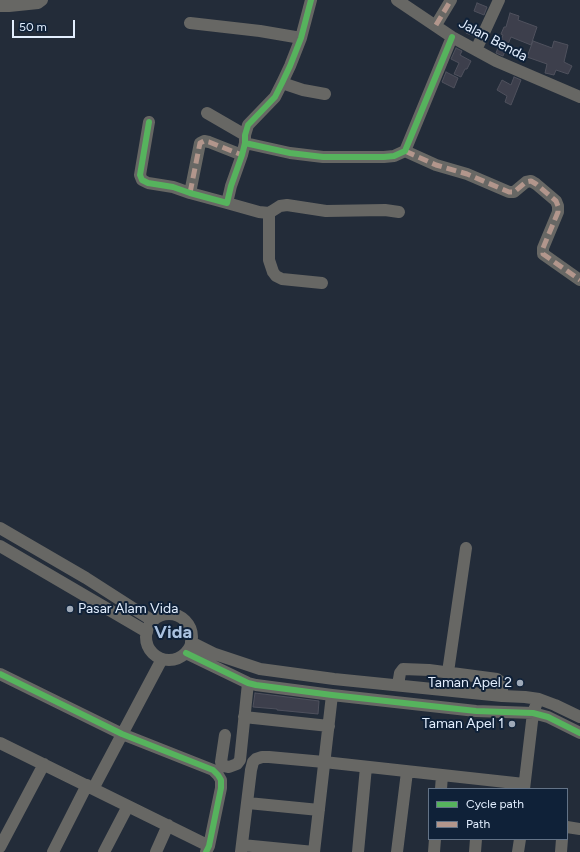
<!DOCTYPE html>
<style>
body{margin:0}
#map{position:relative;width:580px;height:852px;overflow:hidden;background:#232c39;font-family:Figtree,sans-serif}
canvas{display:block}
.legend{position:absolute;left:428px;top:788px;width:140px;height:52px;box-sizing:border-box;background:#0f2138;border:1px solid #637387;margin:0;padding:5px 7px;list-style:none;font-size:12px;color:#e2eefe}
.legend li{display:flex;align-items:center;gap:8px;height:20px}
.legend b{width:20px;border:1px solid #637387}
.scale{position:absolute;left:12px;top:20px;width:63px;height:18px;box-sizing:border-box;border:2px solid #e2eefe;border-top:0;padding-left:5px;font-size:12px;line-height:14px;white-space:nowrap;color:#e2eefe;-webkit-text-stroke:3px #0f2138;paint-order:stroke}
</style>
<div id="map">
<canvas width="580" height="852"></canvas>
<ul class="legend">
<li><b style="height:5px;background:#56b35d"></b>Cycle path</li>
<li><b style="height:5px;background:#b2968c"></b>Path</li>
</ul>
<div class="scale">50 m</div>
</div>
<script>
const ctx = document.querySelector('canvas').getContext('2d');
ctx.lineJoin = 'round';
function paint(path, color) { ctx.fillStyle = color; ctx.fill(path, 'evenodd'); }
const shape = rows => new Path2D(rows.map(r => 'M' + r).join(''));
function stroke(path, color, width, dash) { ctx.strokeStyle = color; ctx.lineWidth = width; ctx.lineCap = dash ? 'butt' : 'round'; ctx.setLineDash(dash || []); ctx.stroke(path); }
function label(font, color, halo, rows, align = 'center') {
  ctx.font = font + ' Figtree,sans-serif'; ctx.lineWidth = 4; ctx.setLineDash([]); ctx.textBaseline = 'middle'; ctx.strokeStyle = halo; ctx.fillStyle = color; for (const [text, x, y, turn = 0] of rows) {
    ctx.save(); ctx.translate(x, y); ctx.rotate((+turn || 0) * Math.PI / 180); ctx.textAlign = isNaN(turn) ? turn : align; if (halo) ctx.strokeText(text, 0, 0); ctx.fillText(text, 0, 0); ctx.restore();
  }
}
const building = shape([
 [477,3,487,7,484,15,474,11,477,3],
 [510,13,519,16,518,20,537,27,531,45,511,37,503,56,496,53,503,35,501,34,504,27,506,27,510,13],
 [469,24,478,27,474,36,466,33,469,24],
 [533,41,552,48,554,41,568,45,564,62,572,66,568,74,556,70,554,75,545,73,547,64,527,57,533,41],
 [456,48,462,51,460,55,471,61,467,69,465,69,461,77,454,74,459,63,451,59,456,48],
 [446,72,458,78,454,88,442,82,446,72],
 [514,77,521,80,511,105,505,102,507,96,497,90,502,80,511,85,514,77],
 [255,693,319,701,318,714,277,710,277,709,253,707,255,693]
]);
const minor = shape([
 [397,0,452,37,496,61,580,97],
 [0,6,9,6,38,3,42,0],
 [190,23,260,31,301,38],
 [436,25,451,0],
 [476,50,499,0],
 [282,83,303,90,325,94],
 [207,113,245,135],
 [149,122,140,175,142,180,148,183,173,187,190,193,227,203,231,186,242,155,245,143,245,135,248,125,275,97,282,83,290,66,301,38,311,0],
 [245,143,290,153,323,157,384,157,394,156,405,151,452,37],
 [405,151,436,165,467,174,509,192,514,192,526,182,531,181,536,184,556,201,558,206,558,212,543,248,543,254,580,280],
 [190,193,200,143,204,141,209,142,242,155],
 [227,203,259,212,269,213,280,206,287,205,326,211,385,210,399,212],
 [269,213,269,260,273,272,276,276,282,279,322,283],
 [0,528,86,578,153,621],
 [0,546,147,632],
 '146 637a23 23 0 1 1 46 0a23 23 0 1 1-46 0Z',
 [191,642,215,654,260,669,334,679,502,696,525,697,539,699,555,705,580,717],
 [186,653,248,683,256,685,332,695,476,711,533,713,548,717,580,733],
 [448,672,466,548],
 [0,674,122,734,213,770,218,775,221,780,221,788,209,846,206,852],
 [398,685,400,673,403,669,429,670,497,679,501,682,502,686,502,696],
 [244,717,329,726],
 [225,735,221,762,224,766,229,767,237,764,240,760,248,683],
 [0,743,209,846],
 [93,789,162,659],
 [441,789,442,775],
 [524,789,533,713,536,705],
 [248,803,319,810],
 [567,827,580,829],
 [242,845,314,852],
 [0,847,44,764],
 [53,852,87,785],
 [104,852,128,806],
 [156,852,168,825],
 [241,852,251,770,253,762,256,759,262,757,269,757,324,762,524,784],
 [314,852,332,695],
 [358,852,366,767],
 [397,852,407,772],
 [434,852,435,839],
 [475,852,476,839],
 [518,852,520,839],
 [561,852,562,839]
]);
const quiet = shape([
 [436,25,451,0],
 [405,151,436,165,467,174,509,192,514,192,526,182,531,181,536,184,556,201,558,206,558,212,543,248,543,254,580,280],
 [190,193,200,143,204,141,209,142,242,155]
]);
const cycleway = shape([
 [149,122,140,175,142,180,148,183,173,187,190,193,227,203,231,186,242,155,245,143,245,135,248,125,275,97,282,83,290,66,301,38,311,0],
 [245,143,290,153,323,157,384,157,394,156,405,151,452,37],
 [186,653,248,683,256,685,332,695,476,711,533,713,548,717,580,733],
 [0,674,122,734,213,770,218,775,221,780,221,788,209,846,206,852]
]);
const markers = [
 [70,609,4,"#9faab9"],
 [520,683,4,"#9faab9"],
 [512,724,4,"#9faab9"]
];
const streetNames = [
 ["Jalan Benda",493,40,28]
];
const poiNames = [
 ["Pasar Alam Vida",78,609,"left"],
 ["Taman Apel 2",512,683],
 ["Taman Apel 1",504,724]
];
const districtNames = [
 ["Vida",173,633]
];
paint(building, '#3d3f4c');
stroke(building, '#4f515d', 1);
stroke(minor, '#676764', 12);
stroke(quiet, '#b2968c', 5, [10, 5]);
stroke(cycleway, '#56b35d', 6);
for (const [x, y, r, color] of markers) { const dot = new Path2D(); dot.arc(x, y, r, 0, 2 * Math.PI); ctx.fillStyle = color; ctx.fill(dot); stroke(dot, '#0f2138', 1.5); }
label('14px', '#e2eefe', '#0f2138', streetNames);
label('14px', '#e2eefe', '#0f2138', poiNames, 'right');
label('bold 18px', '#aac2e0', '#0f2138', districtNames);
</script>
